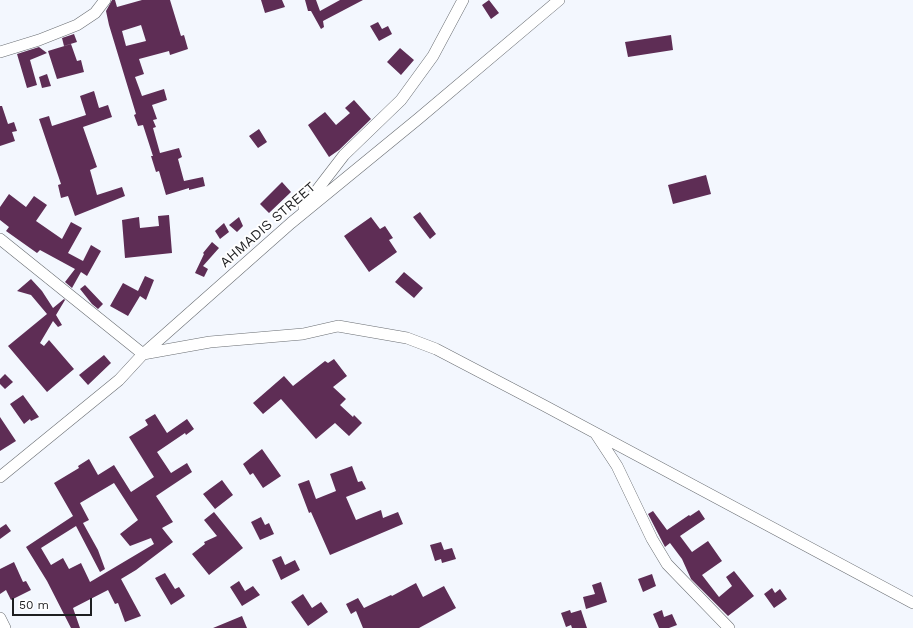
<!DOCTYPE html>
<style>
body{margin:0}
#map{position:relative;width:913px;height:628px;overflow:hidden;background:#f3f7fe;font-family:"Work Sans",sans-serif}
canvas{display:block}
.scale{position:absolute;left:12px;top:598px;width:80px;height:18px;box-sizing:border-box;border:2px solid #1e1f21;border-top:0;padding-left:5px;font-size:12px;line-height:14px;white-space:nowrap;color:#1e1f21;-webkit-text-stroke:3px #fff;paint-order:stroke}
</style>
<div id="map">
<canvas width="913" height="628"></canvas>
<div class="scale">50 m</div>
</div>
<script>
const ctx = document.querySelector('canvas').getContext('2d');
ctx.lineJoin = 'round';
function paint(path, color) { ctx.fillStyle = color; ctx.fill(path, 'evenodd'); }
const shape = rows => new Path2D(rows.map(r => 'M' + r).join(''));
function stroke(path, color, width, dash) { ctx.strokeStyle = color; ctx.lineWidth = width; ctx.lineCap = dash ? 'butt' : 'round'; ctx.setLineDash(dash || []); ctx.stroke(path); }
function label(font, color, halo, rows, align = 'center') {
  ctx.font = font + ' "Work Sans",sans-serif'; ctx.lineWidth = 4; ctx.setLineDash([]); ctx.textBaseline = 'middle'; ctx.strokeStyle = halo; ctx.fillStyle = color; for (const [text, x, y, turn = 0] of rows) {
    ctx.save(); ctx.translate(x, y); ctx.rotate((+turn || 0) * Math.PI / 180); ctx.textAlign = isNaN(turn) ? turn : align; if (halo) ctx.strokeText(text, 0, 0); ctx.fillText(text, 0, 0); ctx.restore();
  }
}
const building = shape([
 [112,0,115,0,117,7,142,0,170,0,181,36,184,35,188,49,170,55,169,51,139,59,144,74,135,77,142,96,164,89,167,100,152,105,157,119,153,120,156,127,153,128,160,153,179,148,182,157,178,159,184,181,203,177,205,186,189,190,189,188,166,195,159,171,156,172,151,156,153,156,143,125,138,126,134,115,136,114,109,25,106,11],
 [141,25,146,41,126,46,122,31],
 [261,0,282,0,285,7,265,13],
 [305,0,316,0,320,11,340,0,363,0,323,21,324,27,321,29,311,11,308,11],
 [489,0,499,13,491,19,482,5],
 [378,22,382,29,388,26,392,34,379,41,370,26],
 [74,34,77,42,64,46,62,38],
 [671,35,673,50,628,57,625,42],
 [71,44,77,61,81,60,84,72,57,79,48,51],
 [39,47,47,53,30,60,37,85,27,88,17,54],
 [400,48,414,60,401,75,387,62],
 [47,74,51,86,42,88,39,77],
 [94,91,99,108,108,105,112,117,83,127,97,167,90,170,97,195,122,187,125,196,75,216,68,196,61,198,58,185,61,184,39,119,49,116,52,126,86,115,80,96],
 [354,100,371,119,339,150,329,157,308,125,325,112,336,125,350,113,345,108],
 [0,106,2,106,8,124,14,122,17,131,12,132,15,141,0,146],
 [259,129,267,142,258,148,249,136],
 [706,175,711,194,673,204,668,185],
 [282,182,291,192,269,213,260,204],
 [9,194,26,207,34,196,47,205,36,221,62,239,71,222,82,228,68,253,83,261,91,245,101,251,87,276,81,272,72,288,65,282,75,269,40,250,37,253,6,231,9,227,0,220,0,207],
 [420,212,436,234,430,239,413,217],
 [169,215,172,253,125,258,122,220,139,217,140,228,159,226,158,216],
 [239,217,243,226,237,232,229,225],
 [371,217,380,229,385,226,393,238,389,240,397,252,369,272,344,236],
 [224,223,229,232,220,239,215,231],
 [212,242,219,248,203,266,208,269,204,277,195,273,204,254,203,253],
 [404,272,423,288,414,298,395,282],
 [145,276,154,280,146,300,140,296,128,316,110,306,123,283,138,291],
 [31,279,42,291,53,308,64,299,65,300,56,315,62,325,58,327,53,321,40,343,44,346,49,340,74,369,47,392,8,346,47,314,31,295,17,291],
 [85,285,103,304,98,309,92,304,80,289],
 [104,355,111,363,88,385,79,375],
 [334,359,347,376,333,387,346,399,340,405,353,417,354,415,362,423,349,436,335,423,316,439,281,399,263,414,253,403,284,376,293,386,325,361,328,363],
 [5,374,13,382,5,389,0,384,0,379],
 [23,395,39,417,31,421,30,419,24,424,10,404],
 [155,414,167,433,187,419,194,429,186,435,185,433,157,452,171,473,187,463,192,472,156,496,173,522,162,528,173,542,136,570,121,579,141,616,125,622,118,603,115,604,108,590,73,608,80,628,71,628,47,581,26,547,73,516,54,483,79,468,78,466,89,459,98,475,114,465,131,492,154,477,129,437,148,425,145,420],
 [114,483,138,520,120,534,130,546,151,538,154,544,90,582,81,563,69,569,63,558,51,565,41,548,76,526,100,572,105,569,98,550,83,523,89,520,80,503],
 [0,417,16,441,0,451],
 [262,449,281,476,263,488,253,473,250,475,243,464],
 [352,466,358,482,362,481,366,489,346,497,356,520,381,510,383,518,398,512,403,524,330,555,311,512,309,513,298,484,309,480,316,499,336,491,330,474],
 [222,480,233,495,215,509,203,494],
 [699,510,705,519,680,536,692,552,708,541,722,561,702,575,719,597,732,586,726,577,734,571,754,596,728,616,691,579,682,559,670,543,665,547,648,514,653,511,667,530,689,515,690,516],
 [214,512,243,548,209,575,192,554,205,544,204,542,217,536,204,520],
 [261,517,265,525,269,523,274,534,260,540,251,522],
 [6,524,11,531,0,539,0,528],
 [441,542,444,550,452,548,456,559,442,563,441,559,435,561,430,545],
 [281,556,285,565,295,560,300,570,281,580,272,560],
 [14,562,23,582,26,581,31,590,11,600,6,590,0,594,0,569],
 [165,573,175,589,179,587,185,596,171,605,155,578],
 [652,574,656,586,643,592,638,579],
 [239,581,245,591,253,586,260,595,242,606,230,587],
 [601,582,607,602,586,609,583,597,595,594,592,585],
 [416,583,423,597,444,586,456,608,419,628,363,628,356,611,351,614,346,604,358,598,364,608,391,595,392,596],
 [772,588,775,593,780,589,787,599,774,608,764,594],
 [303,594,312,608,321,602,328,612,308,626,291,602],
 [570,610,571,613,581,610,587,628,572,628,571,625,566,627,561,613],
 [662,610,664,617,672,614,677,625,669,628,659,628,653,614],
 [242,616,247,628,213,628]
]);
const minor = shape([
 [0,52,39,40,77,25,95,13,105,0],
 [304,207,344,155,401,100,433,56,463,0],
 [0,239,143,354],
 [143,354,210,342,303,334,338,326,407,338,436,349,545,406,913,603],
 [596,434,617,466,652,539,667,564,729,628],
 [0,477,119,380,143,354,291,223,418,119,559,0],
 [0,618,5,628]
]);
const streetNames = [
 ["AHMADIS STREET",268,225,-41]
];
paint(building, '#5e2d55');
stroke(minor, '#696d72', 12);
stroke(minor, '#fff', 11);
label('14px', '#1e1f21', '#fff', streetNames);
</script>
